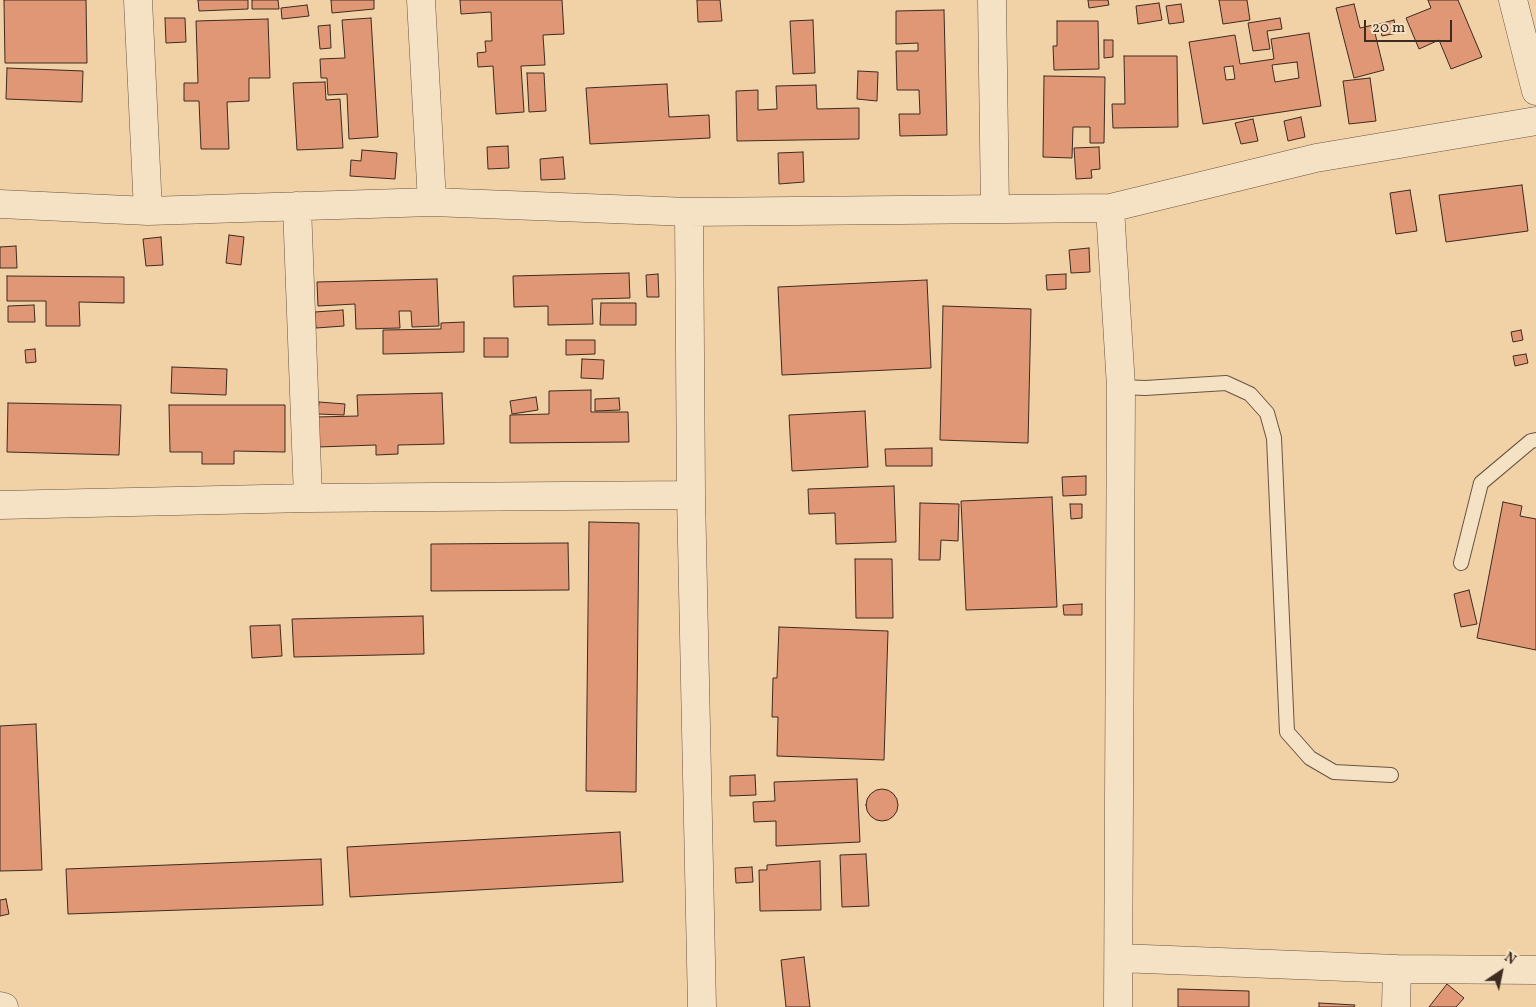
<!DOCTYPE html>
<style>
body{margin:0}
#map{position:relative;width:1536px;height:1007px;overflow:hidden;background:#f0d2a6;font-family:Vollkorn,serif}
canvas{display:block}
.north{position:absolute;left:1476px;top:947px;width:50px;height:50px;-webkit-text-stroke:4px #f5e2c5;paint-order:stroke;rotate:34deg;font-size:14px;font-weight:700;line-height:20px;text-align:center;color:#3e2a20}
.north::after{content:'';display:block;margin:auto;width:18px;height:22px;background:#3e2a20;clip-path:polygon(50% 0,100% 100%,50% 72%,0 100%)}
.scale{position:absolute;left:1364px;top:20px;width:88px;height:22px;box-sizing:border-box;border:2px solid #3e2a20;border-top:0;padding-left:6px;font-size:15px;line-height:18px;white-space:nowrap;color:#3e2a20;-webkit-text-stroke:4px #f5e2c5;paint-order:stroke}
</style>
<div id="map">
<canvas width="1536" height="1007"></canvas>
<div class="north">N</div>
<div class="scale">20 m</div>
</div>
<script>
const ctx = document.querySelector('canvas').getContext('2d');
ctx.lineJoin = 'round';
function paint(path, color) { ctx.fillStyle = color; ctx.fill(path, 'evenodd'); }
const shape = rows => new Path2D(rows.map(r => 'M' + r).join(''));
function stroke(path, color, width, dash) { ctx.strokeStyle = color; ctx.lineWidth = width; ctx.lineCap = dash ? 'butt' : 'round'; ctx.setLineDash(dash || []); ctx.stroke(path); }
const building = shape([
 [4,0,86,0,87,63,5,63,4,0],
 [198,0,248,0,248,9,199,11,198,0],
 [252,0,278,0,279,9,252,9,252,0],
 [331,0,374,0,374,9,332,13,331,0],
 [460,0,562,0,564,34,543,35,545,65,521,66,524,112,496,114,493,66,478,67,477,53,486,52,485,41,492,41,491,12,461,14,460,0],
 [697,0,720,0,722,21,698,22,697,0],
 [1088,0,1108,0,1109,5,1089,8,1088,0],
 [1219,0,1247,0,1250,20,1223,24,1219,0],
 [1428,0,1458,0,1482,57,1451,69,1439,40,1419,49,1406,18,1431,8,1428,0],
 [1159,3,1162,20,1138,24,1136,6,1159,3],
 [1181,4,1184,22,1169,24,1166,6,1181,4],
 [1354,4,1360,28,1373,25,1384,70,1354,78,1336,8,1354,4],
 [307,5,309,16,282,19,281,8,307,5],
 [944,10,947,135,900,136,899,114,920,114,919,90,897,90,896,51,918,51,918,43,896,44,896,11,944,10],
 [165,18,185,18,186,42,166,43,165,18],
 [371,18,378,137,349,139,347,94,328,95,327,78,321,78,320,59,345,58,342,20,371,18],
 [1280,18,1282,29,1267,31,1270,49,1253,51,1248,23,1280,18],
 [268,19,270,78,249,78,249,101,227,102,229,149,201,149,199,101,184,101,184,83,198,83,196,21,268,19],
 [813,20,815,73,793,74,790,21,813,20],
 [1394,20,1397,33,1382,36,1379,24,1394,20],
 [1057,21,1098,21,1099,69,1054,70,1053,46,1057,46,1057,21],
 [330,25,331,48,320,49,318,26,330,25],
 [1309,33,1321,106,1203,124,1189,42,1235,35,1240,64,1274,59,1271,39,1309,33],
 [1297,62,1299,78,1275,82,1272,65,1297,62],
 [1233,66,1235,79,1226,80,1224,67,1233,66],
 [1104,40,1113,40,1113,57,1104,58,1104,40],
 [1124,56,1177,56,1178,127,1113,128,1112,104,1125,104,1124,56],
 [7,68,83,71,82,102,6,99,7,68],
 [858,71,878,72,877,101,857,99,858,71],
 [527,73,544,73,546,111,529,112,527,73],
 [1044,76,1105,77,1104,143,1090,143,1090,127,1073,127,1072,158,1043,157,1044,76],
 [1370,78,1376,121,1349,124,1343,81,1370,78],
 [325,82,326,100,340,99,343,148,297,150,293,83,325,82],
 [667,84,669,117,709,115,710,138,590,144,586,88,667,84],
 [816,85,817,109,859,108,859,139,737,141,736,91,758,90,758,110,777,109,776,86,816,85],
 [1301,117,1305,137,1288,141,1284,121,1301,117],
 [1253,119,1258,141,1241,144,1235,123,1253,119],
 [508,146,509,168,488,169,487,147,508,146],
 [1099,147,1100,169,1091,170,1092,178,1076,179,1074,148,1099,147],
 [362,150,397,153,395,179,350,176,351,160,361,161,362,150],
 [803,152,804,182,779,184,778,153,803,152],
 [563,157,565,179,541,180,540,159,563,157],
 [1522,185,1528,231,1446,242,1439,195,1522,185],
 [1410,190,1417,231,1396,234,1390,193,1410,190],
 [229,235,244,237,241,265,226,263,229,235],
 [161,237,163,265,146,266,143,239,161,237],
 [16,246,17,268,0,268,0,247,16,246],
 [1089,248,1090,272,1071,273,1069,250,1089,248],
 [629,273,630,298,592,299,593,324,548,325,548,306,514,307,513,276,629,273],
 [658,274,659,297,647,297,646,275,658,274],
 [1066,274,1066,289,1047,290,1046,275,1066,274],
 [7,276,124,277,124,303,79,302,80,326,46,326,46,301,7,301,7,276],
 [437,279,439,326,412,327,411,311,399,311,400,328,356,329,355,304,318,306,317,282,437,279],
 [927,280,931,368,782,375,778,287,927,280],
 [601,303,636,303,636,325,600,325,601,303],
 [34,305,35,322,8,322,8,306,34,305],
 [943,306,1031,309,1028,443,940,440,943,306],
 [343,310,344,326,316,328,315,312,343,310],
 [464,322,464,352,383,354,383,330,441,329,441,323,464,322],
 [1521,330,1523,340,1513,342,1511,332,1521,330],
 [484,338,508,338,508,357,484,357,484,338],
 [566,340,595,340,595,354,566,355,566,340],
 [35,349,36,362,26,363,25,350,35,349],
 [1526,354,1528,363,1515,366,1513,356,1526,354],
 [582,359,604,360,603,379,581,378,582,359],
 [172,367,227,369,226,395,171,393,172,367],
 [591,390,591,412,628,412,629,442,510,443,510,415,549,414,549,391,591,390],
 [442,393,444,444,398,445,398,454,376,455,376,445,317,447,316,417,358,416,357,395,442,393],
 [536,397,538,410,512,414,510,401,536,397],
 [619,398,620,410,595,411,595,399,619,398],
 [319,402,345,404,344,415,318,414,319,402],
 [8,403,121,405,119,455,7,452,8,403],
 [169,405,285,405,285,452,234,451,234,464,202,464,202,452,170,452,169,405],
 [865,411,868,467,792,471,789,415,865,411],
 [932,448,932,466,886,466,885,449,932,448],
 [1086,476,1086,495,1063,496,1062,477,1086,476],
 [894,486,896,542,836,544,835,513,809,514,808,489,894,486],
 [1052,497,1057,607,966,610,961,501,1052,497],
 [1503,502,1522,506,1520,516,1536,519,1536,650,1477,638,1503,502],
 [920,503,959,504,958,541,941,540,940,560,919,560,920,503],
 [1070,504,1082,504,1082,518,1071,519,1070,504],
 [589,522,639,523,636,792,586,791,589,522],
 [568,543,569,590,431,591,431,544,568,543],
 [855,559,892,559,893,618,856,618,855,559],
 [1469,590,1477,624,1461,627,1454,594,1469,590],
 [1082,604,1082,615,1064,615,1063,605,1082,604],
 [423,616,424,654,294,657,292,619,423,616],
 [280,625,282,656,252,658,250,626,280,625],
 [779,627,888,631,884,760,777,756,778,717,772,717,773,678,777,678,779,627],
 [36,724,42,870,0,871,0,726,36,724],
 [755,775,756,795,730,796,730,776,755,775],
 [857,779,860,842,776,846,776,821,754,822,753,802,775,801,774,782,857,779],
 '866 805a16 16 0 1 1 32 0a16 16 0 1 1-32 0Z',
 [620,832,623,882,350,897,347,847,620,832],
 [866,854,869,906,842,907,840,855,866,854],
 [321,859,323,905,68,914,66,869,321,859],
 [820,861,821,910,760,911,759,870,767,870,767,865,820,861],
 [752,867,753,882,736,883,735,868,752,867],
 [6,899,9,914,0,916,0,900,6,899],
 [804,957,810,1007,786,1007,781,960,804,957],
 [1447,984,1464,998,1456,1007,1429,1007,1447,984],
 [1178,989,1249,991,1249,1007,1178,1007,1178,989],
 [1319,1003,1355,1005,1354,1007,1319,1007,1319,1003]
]);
const service = shape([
 [1121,387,1145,388,1226,383,1250,394,1267,413,1274,438,1287,732,1310,758,1334,772,1391,775],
 [1461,563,1481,483,1531,441,1536,440]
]);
const minor = shape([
 [138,0,148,211],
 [421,0,432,202],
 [992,0,995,209],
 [1513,0,1536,91],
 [0,204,148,211,432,202,689,212,1110,208,1316,158,1536,121],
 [297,206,308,498],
 [1110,208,1121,387,1118,1007],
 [689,212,691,495,702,1007],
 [0,505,308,498,691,495],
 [1119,958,1397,969,1536,970],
 [0,1006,4,1007],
 [1396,1007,1397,969]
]);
paint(building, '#e09775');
stroke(building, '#3e2a20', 1);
stroke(service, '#6a5442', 16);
stroke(minor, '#6a5442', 29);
stroke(service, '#f5e2c5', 14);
stroke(minor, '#f5e2c5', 28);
</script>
